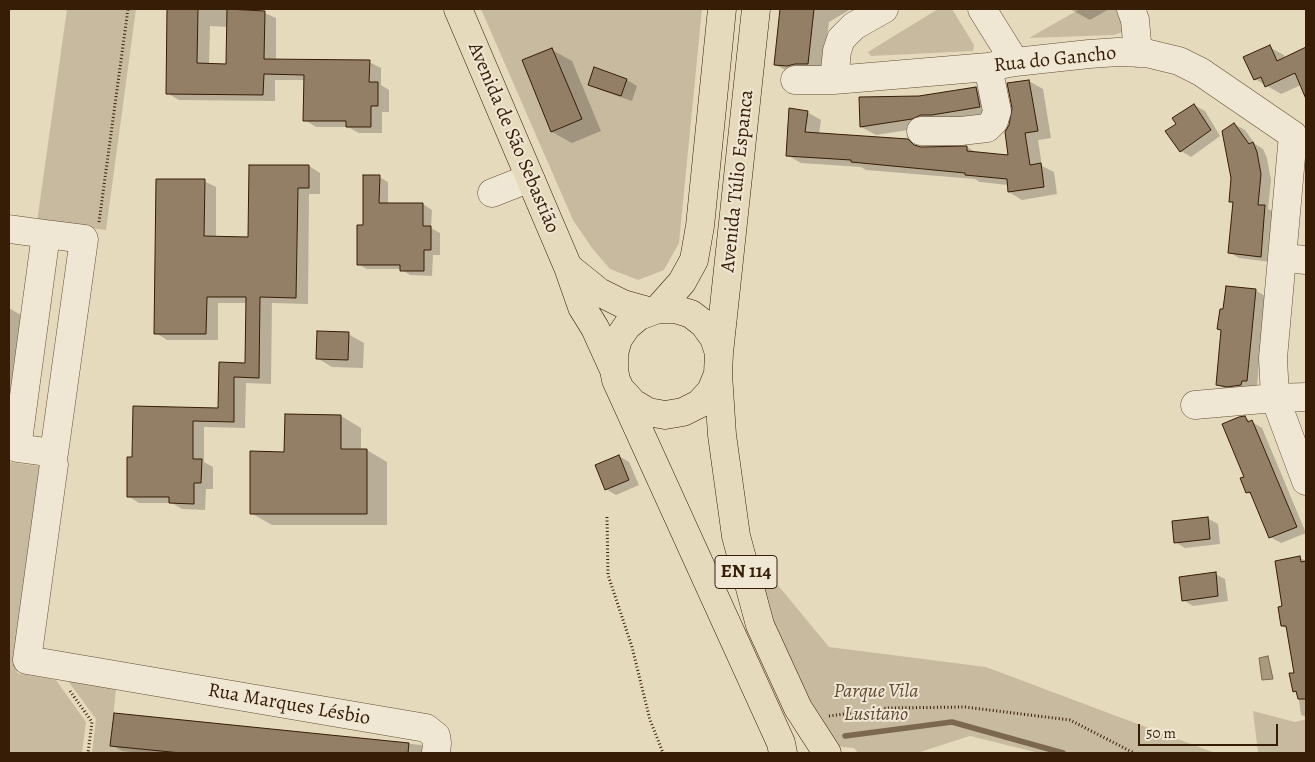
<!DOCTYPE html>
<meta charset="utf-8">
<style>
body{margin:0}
#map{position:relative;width:1315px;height:762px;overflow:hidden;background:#e6dabd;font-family:Alegreya,serif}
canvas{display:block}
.frame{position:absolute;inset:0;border:10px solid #371c06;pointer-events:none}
.scale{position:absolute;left:1138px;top:724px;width:140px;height:22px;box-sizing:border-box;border:2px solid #371c06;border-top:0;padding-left:6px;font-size:15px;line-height:18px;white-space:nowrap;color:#371c06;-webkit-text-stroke:4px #efe7d4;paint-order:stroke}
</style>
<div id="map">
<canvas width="1315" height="762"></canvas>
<div class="frame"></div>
<div class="scale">50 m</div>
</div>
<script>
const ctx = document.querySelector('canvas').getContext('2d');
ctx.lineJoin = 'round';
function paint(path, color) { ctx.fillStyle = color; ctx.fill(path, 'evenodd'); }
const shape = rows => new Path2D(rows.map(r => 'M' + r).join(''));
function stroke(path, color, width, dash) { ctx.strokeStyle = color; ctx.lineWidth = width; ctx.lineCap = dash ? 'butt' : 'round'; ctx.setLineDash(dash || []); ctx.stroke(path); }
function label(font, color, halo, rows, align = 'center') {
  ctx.font = font + ' Alegreya,serif'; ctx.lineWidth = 4; ctx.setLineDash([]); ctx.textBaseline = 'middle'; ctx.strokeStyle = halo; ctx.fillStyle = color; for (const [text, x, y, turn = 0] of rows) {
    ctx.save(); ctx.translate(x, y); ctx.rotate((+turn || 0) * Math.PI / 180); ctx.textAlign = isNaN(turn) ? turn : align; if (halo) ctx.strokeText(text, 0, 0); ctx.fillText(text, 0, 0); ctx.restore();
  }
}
const green = shape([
 [67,9,136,9,106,230,37,222],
 [481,9,702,9,679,243,664,270,638,280,610,269,592,248,573,220],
 [938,9,952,9,974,45,973,51,871,56,868,52],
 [1080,9,1125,9,1125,31,1114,35,1029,38],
 [9,462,46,467,17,673,56,680,86,722,82,753,9,753],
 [753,555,829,647,986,667,1215,753,1039,753,970,736,917,753,858,753,854,748,834,746,801,701,770,623],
 [68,681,116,689,110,746,181,753,92,753,96,719],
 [1253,711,1295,722,1306,719,1306,753,1258,753]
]);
const water = shape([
 [1268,656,1273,679,1262,680,1259,658,1268,656]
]);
const shadow = shape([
 [168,9,262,9,262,12,276,18,276,60,369,62,381,68,381,85,389,90,389,112,382,112,382,133,359,133,348,127,316,127,305,120,305,80,275,80,275,101,179,100,167,93],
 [210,26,228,27,227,65,209,65],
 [781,9,851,9,829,22,823,73,791,73,776,65],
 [1070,9,1109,9,1090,20],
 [1269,47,1284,55,1285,58,1306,49,1306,95,1301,85,1281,94,1255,79],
 [552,50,572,61,601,131,572,143,552,132,523,61],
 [595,69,627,80,637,86,632,101,600,90,590,84],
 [1029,81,1043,89,1051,138,1038,140,1042,166,1054,172,1057,194,1022,200,1009,192,1008,185,980,182,975,179,866,170,861,167,801,163,787,155,807,112,821,120,819,134,907,140,920,148,967,147,977,153,1010,156,1010,126,1014,108,1009,84],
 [976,88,991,97,995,116,876,135,861,127,919,97],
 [1194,105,1205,111,1220,136,1191,157,1181,151,1177,124],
 [1234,124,1245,130,1255,144,1263,149,1267,158,1271,180,1268,209,1275,212,1271,262,1239,258,1229,252,1234,204,1230,201],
 [309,166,320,173,320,194,309,194,308,304,272,303,271,384,246,383,245,428,204,427,204,462,213,467,213,489,206,489,205,510,182,509,172,503,139,503,128,496,134,459,134,408,219,409,220,364,247,364,247,303,218,303,218,340,167,340,156,333,204,181,216,187,216,238,249,238],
 [379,177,388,182,388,204,423,204,432,210,431,228,440,233,440,255,433,255,432,276,410,275,401,269,367,269,358,264,364,226],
 [1255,290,1265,296,1257,386,1252,386,1251,390,1228,390,1217,385,1224,310],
 [9,308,29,320,9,464],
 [348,334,364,343,363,368,332,367,317,358],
 [286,416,341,416,361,428,361,450,367,450,387,462,387,525,272,525,251,513,286,453],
 [1245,418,1262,428,1306,533,1281,543,1270,537,1253,496,1247,492],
 [619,456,629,462,639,485,616,495,606,489],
 [1207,518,1218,524,1220,544,1185,548,1175,542],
 [1300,558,1306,561,1306,717,1301,715,1298,693,1294,691,1295,674,1288,629,1282,626,1284,607],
 [1215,574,1225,579,1228,601,1193,606,1183,600],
 [115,714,421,745,431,751,431,753,141,753,122,751,112,745]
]);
const stream = shape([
 [845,736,952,722,1063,753]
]);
const building = shape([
 [167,9,198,9,197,63,226,64,227,9,265,11,264,59,370,60,369,82,378,82,378,106,371,106,371,127,346,127,346,121,303,121,304,75,264,74,263,95,166,94,167,9],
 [780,9,814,9,808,64,795,64,787,66,774,65,780,9],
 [1270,45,1277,61,1306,47,1306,99,1295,73,1265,87,1261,77,1254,80,1243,57,1270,45],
 [552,48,582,119,551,132,522,60,552,48],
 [594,67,627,79,621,96,588,85,594,67],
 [1029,80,1038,131,1025,133,1030,165,1041,163,1044,187,1008,192,1007,179,965,175,965,173,851,162,851,160,786,156,789,108,808,111,805,132,908,139,914,145,921,147,967,146,967,151,1008,155,1005,132,1009,125,1012,108,1007,83,1029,80],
 [976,87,980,107,932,115,921,115,912,119,860,127,859,97,919,96,976,87],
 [1194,104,1211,130,1180,152,1165,131,1176,124,1172,118,1194,104],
 [1234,123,1249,144,1253,142,1257,152,1261,174,1258,205,1265,205,1261,257,1228,253,1233,202,1229,202,1231,178,1222,131,1234,123],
 [249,165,309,165,309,188,298,188,296,298,260,297,259,378,234,377,234,422,193,421,193,459,202,459,201,483,194,483,194,504,169,503,169,497,127,497,127,457,132,457,133,406,218,408,219,362,245,363,246,297,207,297,206,334,154,334,156,179,205,179,204,236,248,237,249,165],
 [363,175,380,175,379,203,423,203,423,226,431,226,431,250,424,250,424,271,400,271,400,265,357,265,357,225,363,225,363,175],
 [1226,286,1256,289,1247,381,1242,381,1241,385,1227,387,1216,385,1221,330,1217,329,1220,309,1223,309,1226,286],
 [317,331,349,332,348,360,316,359,317,331],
 [285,414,341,415,341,449,367,449,367,514,250,514,250,451,284,452,285,414],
 [1245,416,1248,422,1252,420,1297,527,1269,538,1250,492,1246,493,1240,478,1244,477,1222,424,1239,417,1245,416],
 [619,455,629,480,605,490,595,465,619,455],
 [1208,517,1210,539,1174,543,1172,521,1208,517],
 [1300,556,1301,562,1306,561,1306,699,1298,699,1296,691,1293,692,1289,673,1294,673,1286,626,1281,626,1278,607,1282,606,1275,561,1300,556],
 [1216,572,1218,596,1182,601,1179,577,1216,572],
 [114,713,409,743,408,753,181,753,110,746,114,713]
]);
const path = shape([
 [99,222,128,9],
 [607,517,608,575,632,647,650,720,663,753],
 [70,691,92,722,88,753],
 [829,716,887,708,965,707,1070,720,1134,753]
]);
const minor = shape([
 [982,9,1015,62],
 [1131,9,1135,20,1138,53],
 [795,80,834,80,988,67,1015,62,1089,54,1118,52,1146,53,1179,61,1201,72,1293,135],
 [834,80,837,51,841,39,854,26,884,9],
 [921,131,961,131,987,128,994,121,997,111,988,67],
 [1293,135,1273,358,1275,398,1306,481],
 [492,193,530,178],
 [9,229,46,234,84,239,54,453,17,448,46,234],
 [1282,258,1306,260],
 [1195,405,1275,398,1306,397],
 [54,464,27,660,426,728,436,736,437,743,436,753]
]);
const major = shape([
 [458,9,568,267,582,307,595,328,614,370],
 [756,9,719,353,718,374,722,435,736,536,760,625,798,708,827,753],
 [568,267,599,292,623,304,648,311],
 [658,309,682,282,694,260,700,226,722,9],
 [719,353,714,338,704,324,691,314,675,309,658,309,639,316,627,326,618,339,614,354,614,370,616,380,781,743,783,753],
 [623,392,633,403,648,412,665,415,683,412,699,404,711,391,718,374]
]);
const shields = [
 [746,572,62]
];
const shieldNames = [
 ["EN 114",746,572]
];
const streetNames = [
 ["Rua do Gancho",1055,60,-6],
 ["Avenida de São Sebastião",513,138,67],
 ["Avenida Túlio Espanca",738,181,-84],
 ["Rua Marques Lésbio",289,705,10]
];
const parkNames = [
 ["Parque Vila",876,692],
 ["Lusitano",876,715]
];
paint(green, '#c8ba9e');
paint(water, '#aa997f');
stroke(water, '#7c674f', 1);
paint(shadow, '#0003');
stroke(stream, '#7c674f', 5.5);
paint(building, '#927f65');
stroke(building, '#371c06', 1);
stroke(minor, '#634c34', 29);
stroke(major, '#371c06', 29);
stroke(path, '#371c06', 3, [1, 2.5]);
stroke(minor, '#efe7d4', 28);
stroke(major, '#e6dabd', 28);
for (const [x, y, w] of shields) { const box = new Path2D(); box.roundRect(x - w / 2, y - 16.5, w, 33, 4); ctx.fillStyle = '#efe7d4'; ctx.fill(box); stroke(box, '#371c06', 1); }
label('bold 19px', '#371c06', null, shieldNames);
label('20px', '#371c06', '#efe7d4', streetNames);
label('italic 20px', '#624b34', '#efe7d4', parkNames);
</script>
